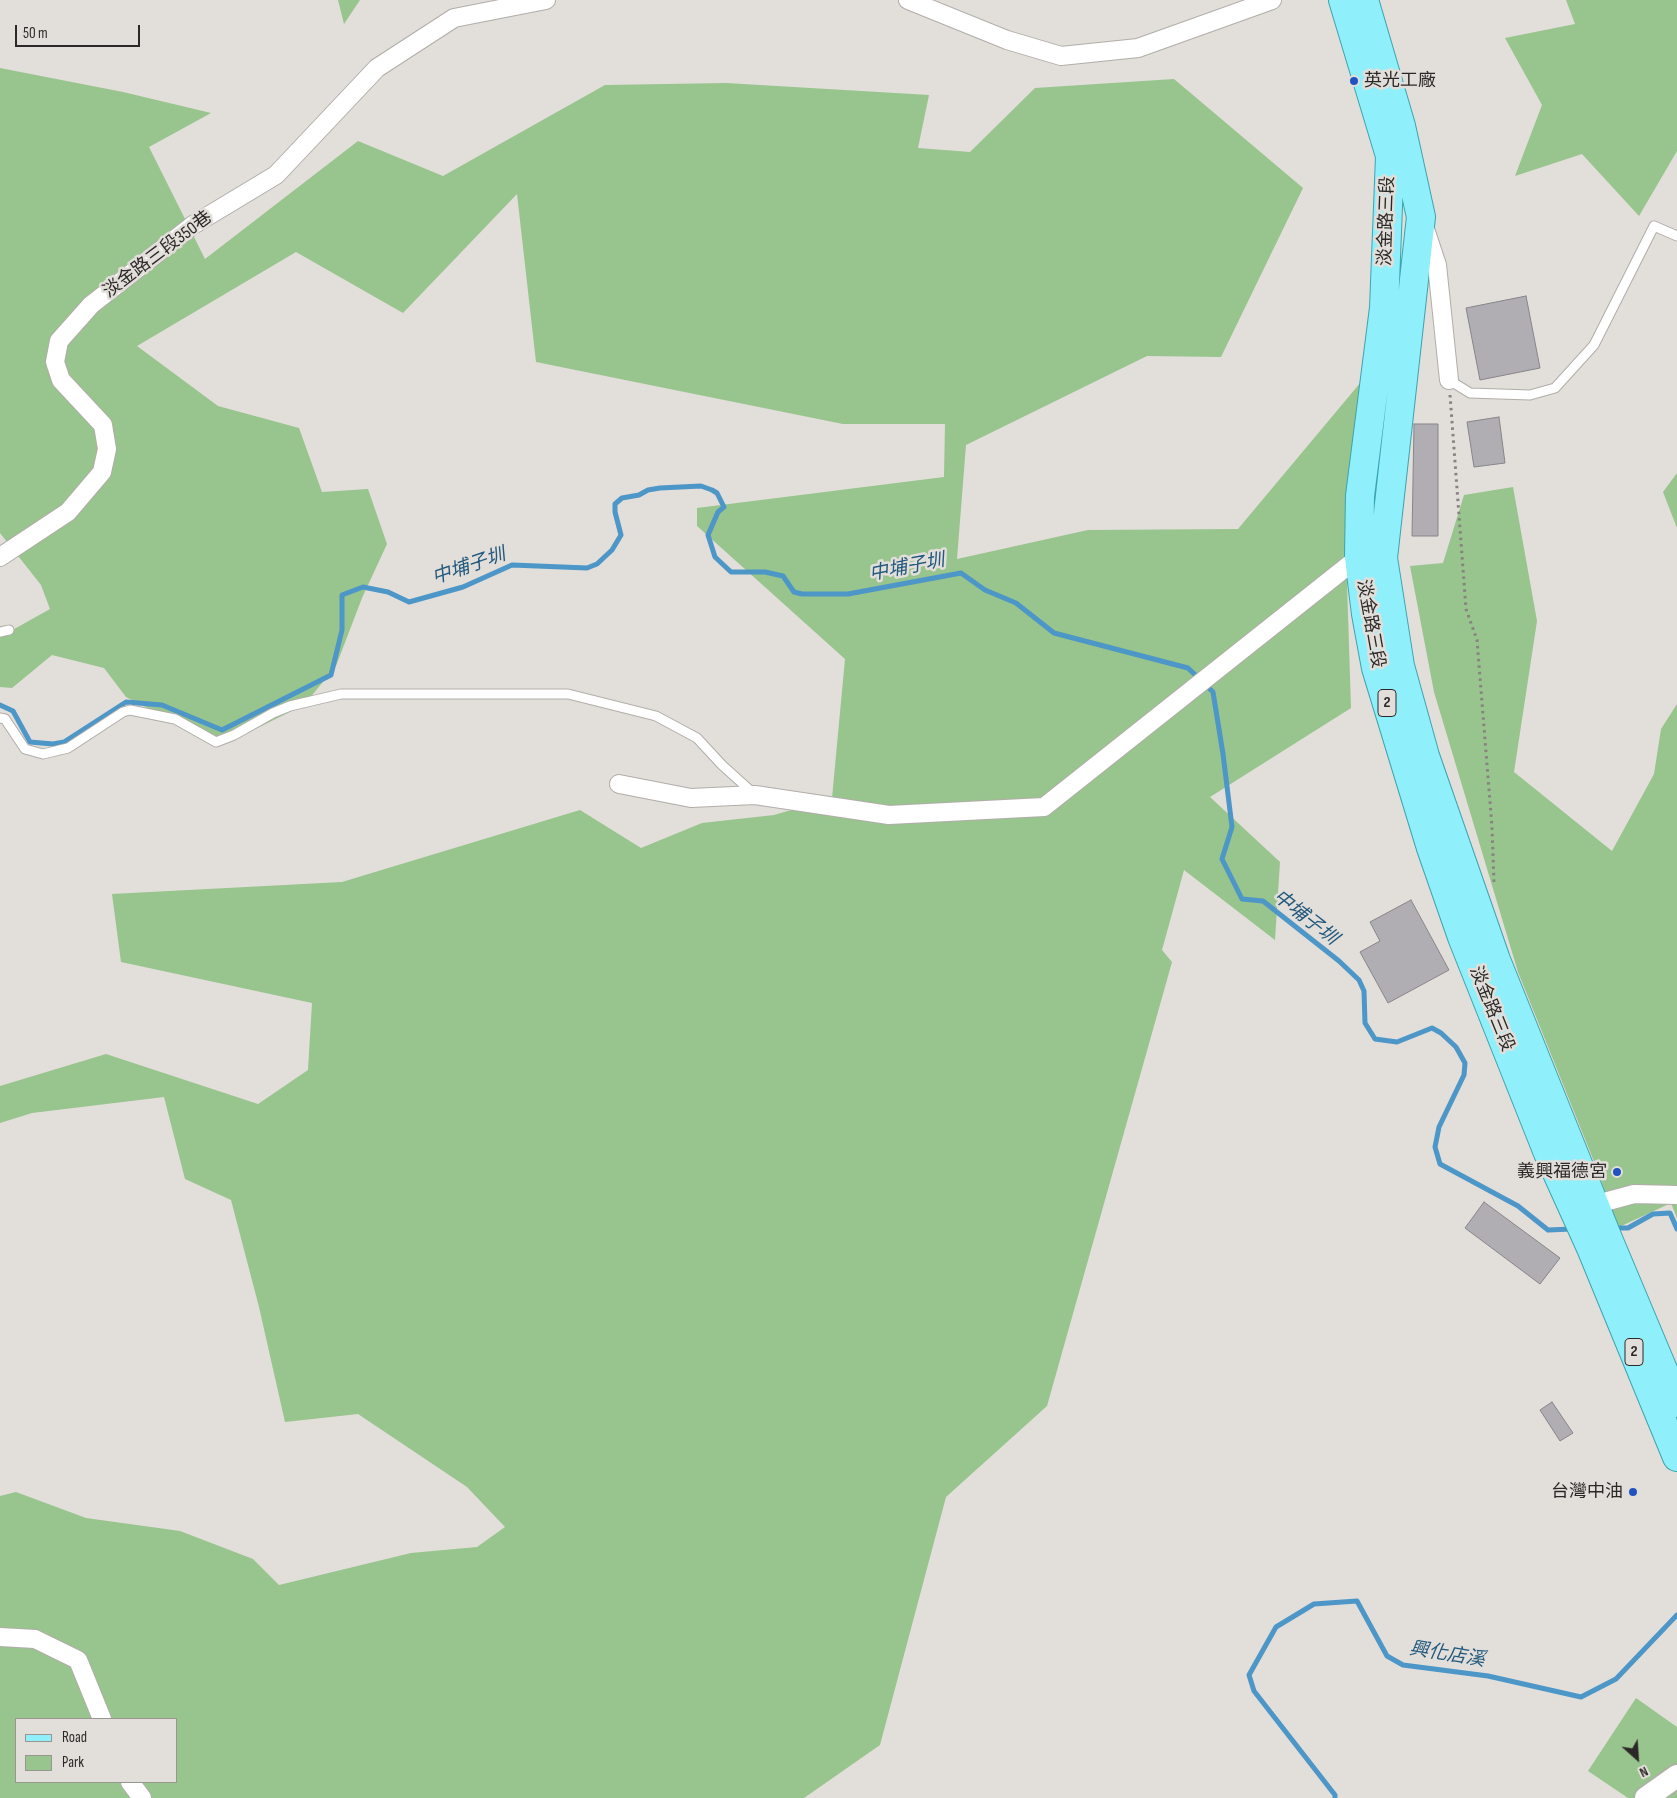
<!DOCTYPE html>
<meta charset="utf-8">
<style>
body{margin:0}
#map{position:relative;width:1677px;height:1798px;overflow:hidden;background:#e2deda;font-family:"Sofia Sans Condensed",sans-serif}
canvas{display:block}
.legend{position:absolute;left:15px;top:1718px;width:162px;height:65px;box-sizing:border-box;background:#e2deda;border:1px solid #999692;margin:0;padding:6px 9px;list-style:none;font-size:15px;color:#2b2927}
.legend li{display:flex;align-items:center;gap:10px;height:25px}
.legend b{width:25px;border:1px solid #999692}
.north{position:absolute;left:1612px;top:1733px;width:50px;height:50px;-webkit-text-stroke:4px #e2deda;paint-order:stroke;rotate:154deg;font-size:14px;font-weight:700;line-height:20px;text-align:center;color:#2b2927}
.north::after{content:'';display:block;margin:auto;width:18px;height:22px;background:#2b2927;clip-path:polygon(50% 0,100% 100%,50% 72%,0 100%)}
.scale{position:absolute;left:15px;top:25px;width:125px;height:22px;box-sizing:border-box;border:2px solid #2b2927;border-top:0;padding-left:6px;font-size:15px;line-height:18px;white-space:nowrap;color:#2b2927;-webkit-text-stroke:4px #e2deda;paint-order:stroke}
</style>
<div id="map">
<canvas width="1677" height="1798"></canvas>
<ul class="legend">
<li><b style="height:6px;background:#8ff0fb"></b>Road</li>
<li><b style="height:14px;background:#98c48d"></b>Park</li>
</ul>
<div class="north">N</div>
<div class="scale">50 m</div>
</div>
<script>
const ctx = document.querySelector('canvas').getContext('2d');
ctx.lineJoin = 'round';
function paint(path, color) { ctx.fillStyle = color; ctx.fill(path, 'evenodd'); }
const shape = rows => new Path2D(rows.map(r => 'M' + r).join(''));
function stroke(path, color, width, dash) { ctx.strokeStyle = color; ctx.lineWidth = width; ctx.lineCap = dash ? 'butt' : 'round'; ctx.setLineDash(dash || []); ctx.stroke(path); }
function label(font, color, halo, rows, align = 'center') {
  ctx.font = font + ' "Sofia Sans Condensed","Noto Sans TC",sans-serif'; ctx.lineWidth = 5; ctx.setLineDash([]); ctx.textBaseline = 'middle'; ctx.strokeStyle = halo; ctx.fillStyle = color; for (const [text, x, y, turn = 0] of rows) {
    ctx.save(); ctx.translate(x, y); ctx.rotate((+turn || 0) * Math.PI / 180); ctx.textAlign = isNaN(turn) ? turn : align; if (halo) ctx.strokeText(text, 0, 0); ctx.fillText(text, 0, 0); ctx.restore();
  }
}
const green = shape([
 [338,0,360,0,344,24],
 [1566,0,1677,0,1677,151,1639,216,1582,154,1515,176,1542,105,1505,38,1575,24],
 [0,68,123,92,211,113,149,147,205,259,358,141,443,176,605,85,726,83,929,95,918,148,970,152,1035,88,1174,79,1303,188,1221,357,1147,356,966,445,957,559,1088,530,1238,529,1361,382,1346,552,1351,708,1210,797,1280,862,1275,940,1184,870,1162,950,1172,962,1047,1406,946,1497,880,1745,804,1798,0,1798,0,1496,16,1492,86,1518,180,1531,253,1559,279,1585,411,1553,477,1547,505,1527,467,1487,358,1414,285,1422,259,1307,231,1200,185,1179,164,1097,32,1113,0,1123,0,1086,106,1054,258,1104,308,1070,312,1003,121,962,112,894,342,882,580,810,641,848,702,823,774,815,832,798,845,659,697,526,697,508,944,477,945,424,843,424,536,362,517,194,403,313,296,252,137,346,218,406,299,428,322,492,368,489,387,544,362,598,336,666,304,705,229,742,167,718,126,697,104,668,52,655,12,688,0,687,0,637,50,609,41,585,0,533],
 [16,1719,176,1719,176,1782,16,1782],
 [1677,473,1677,528,1663,492],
 [1513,487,1537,621,1514,772,1612,851,1654,774,1661,729,1677,704,1677,1218,1671,1203,1617,1228,1599,1174,1518,972,1434,692,1410,566,1443,563,1464,495],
 [1636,1698,1677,1727,1677,1798,1628,1798,1588,1771]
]);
const stream = shape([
 [0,705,13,711,30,742,53,744,64,742,126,702,162,705,222,730,331,675,342,630,342,595,363,587,388,592,409,602,463,587,512,565,587,568,597,564,612,550,621,535,615,512,615,504,622,498,639,495,648,490,660,488,701,486,712,490,717,493,724,507,718,512,708,535,715,557,731,572,765,572,783,576,794,592,802,594,848,594,961,573,985,590,1016,603,1054,633,1188,668,1213,692,1223,754,1232,827,1222,859,1242,899,1263,901,1339,961,1359,980,1364,991,1365,1023,1375,1039,1397,1042,1432,1028,1441,1033,1456,1047,1465,1063,1464,1075,1439,1127,1435,1147,1440,1164,1518,1206,1548,1230,1572,1229],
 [1613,1228,1628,1228,1653,1214,1670,1213,1677,1229],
 [1335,1798,1335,1795,1254,1691,1249,1675,1276,1627,1314,1604,1357,1601,1387,1656,1403,1665,1488,1676,1581,1697,1616,1679,1677,1615]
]);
const building = shape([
 [1526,296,1540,368,1480,380,1466,308,1526,296],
 [1499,417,1505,463,1474,467,1467,422,1499,417],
 [1414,424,1438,424,1438,536,1412,536,1414,424],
 [1411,900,1449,970,1388,1003,1360,952,1380,941,1370,922,1411,900],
 [1484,1202,1560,1258,1540,1284,1465,1228,1484,1202],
 [1552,1402,1573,1433,1560,1441,1540,1410,1552,1402]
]);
const path = shape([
 [1450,395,1466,609,1477,640,1492,827,1494,883]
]);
const service = shape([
 [1449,380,1470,393,1530,395,1555,388,1594,345,1654,226,1677,236],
 [0,632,9,630],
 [0,718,5,719,25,749,43,754,68,748,123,712,130,710,175,719,216,742,234,735,273,713,290,706,341,694,568,694,656,716,697,738,722,765,753,793]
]);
const minor = shape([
 [908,0,1007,40,1061,56,1138,48,1272,0],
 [1424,226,1437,265,1449,380],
 [0,557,68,512,102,472,107,449,103,425,61,380,55,362,59,341,91,305,193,225,276,175,377,68,454,18,546,0],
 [619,784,691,798,755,795,889,815,1044,807,1359,557,1365,557],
 [1586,1207,1634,1194,1677,1195],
 [0,1637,35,1639,78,1660,102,1719],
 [130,1782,142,1798]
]);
const tertiary = shape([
 [1646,1798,1677,1776]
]);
const primary = shape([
 [1343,0,1390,156,1384,308,1360,496,1359,557,1366,614,1376,668,1431,848,1462,937,1548,1153,1591,1248,1677,1457],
 [1364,0,1401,126,1421,217,1383,558,1400,666,1425,756,1496,960,1609,1241,1677,1403]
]);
const markers = [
 [1354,81,5,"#2153c0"],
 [1617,1172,5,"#2153c0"],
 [1633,1492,5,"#2153c0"]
];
const shields = [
 [1387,703,18],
 [1634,1352,18]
];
const shieldNames = [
 ["2",1387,703],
 ["2",1634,1352]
];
const poiNames = [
 ["英光工廠",1364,81,"left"],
 ["義興福德宮",1607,1172],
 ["台灣中油",1623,1492]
];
const streetNames = [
 ["淡金路三段",1387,221,-88],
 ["淡金路三段350巷",158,255,-37],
 ["淡金路三段",1370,624,80],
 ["淡金路三段",1491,1009,68]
];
const waterNames = [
 ["中埔子圳",469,567,-19],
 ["中埔子圳",907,568,-11],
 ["中埔子圳",1305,918,38],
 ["興化店溪",1447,1655,9]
];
paint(green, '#98c48d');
stroke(stream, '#4c96c8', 5);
paint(building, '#b0aeb3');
stroke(building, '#86858a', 1);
stroke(service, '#b1ada9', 11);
stroke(minor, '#b1ada9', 20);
stroke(tertiary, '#b1ada9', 25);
stroke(primary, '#3ca4b0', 30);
stroke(path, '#868380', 3, [2.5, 4]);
stroke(service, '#fff', 9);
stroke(minor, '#fff', 18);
stroke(tertiary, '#fff', 22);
stroke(primary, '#8ff0fb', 28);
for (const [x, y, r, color] of markers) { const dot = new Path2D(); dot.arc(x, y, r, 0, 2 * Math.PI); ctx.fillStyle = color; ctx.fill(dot); stroke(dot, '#e2deda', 2); }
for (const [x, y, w] of shields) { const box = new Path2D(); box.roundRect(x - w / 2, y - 13.5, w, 27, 4); ctx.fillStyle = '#e2deda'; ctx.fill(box); stroke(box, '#2b2927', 1); }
label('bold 16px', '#2b2927', null, shieldNames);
label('18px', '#2b2927', '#e2deda', poiNames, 'right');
label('18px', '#2b2927', '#e2deda', streetNames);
label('italic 19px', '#22597c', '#e2deda', waterNames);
</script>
